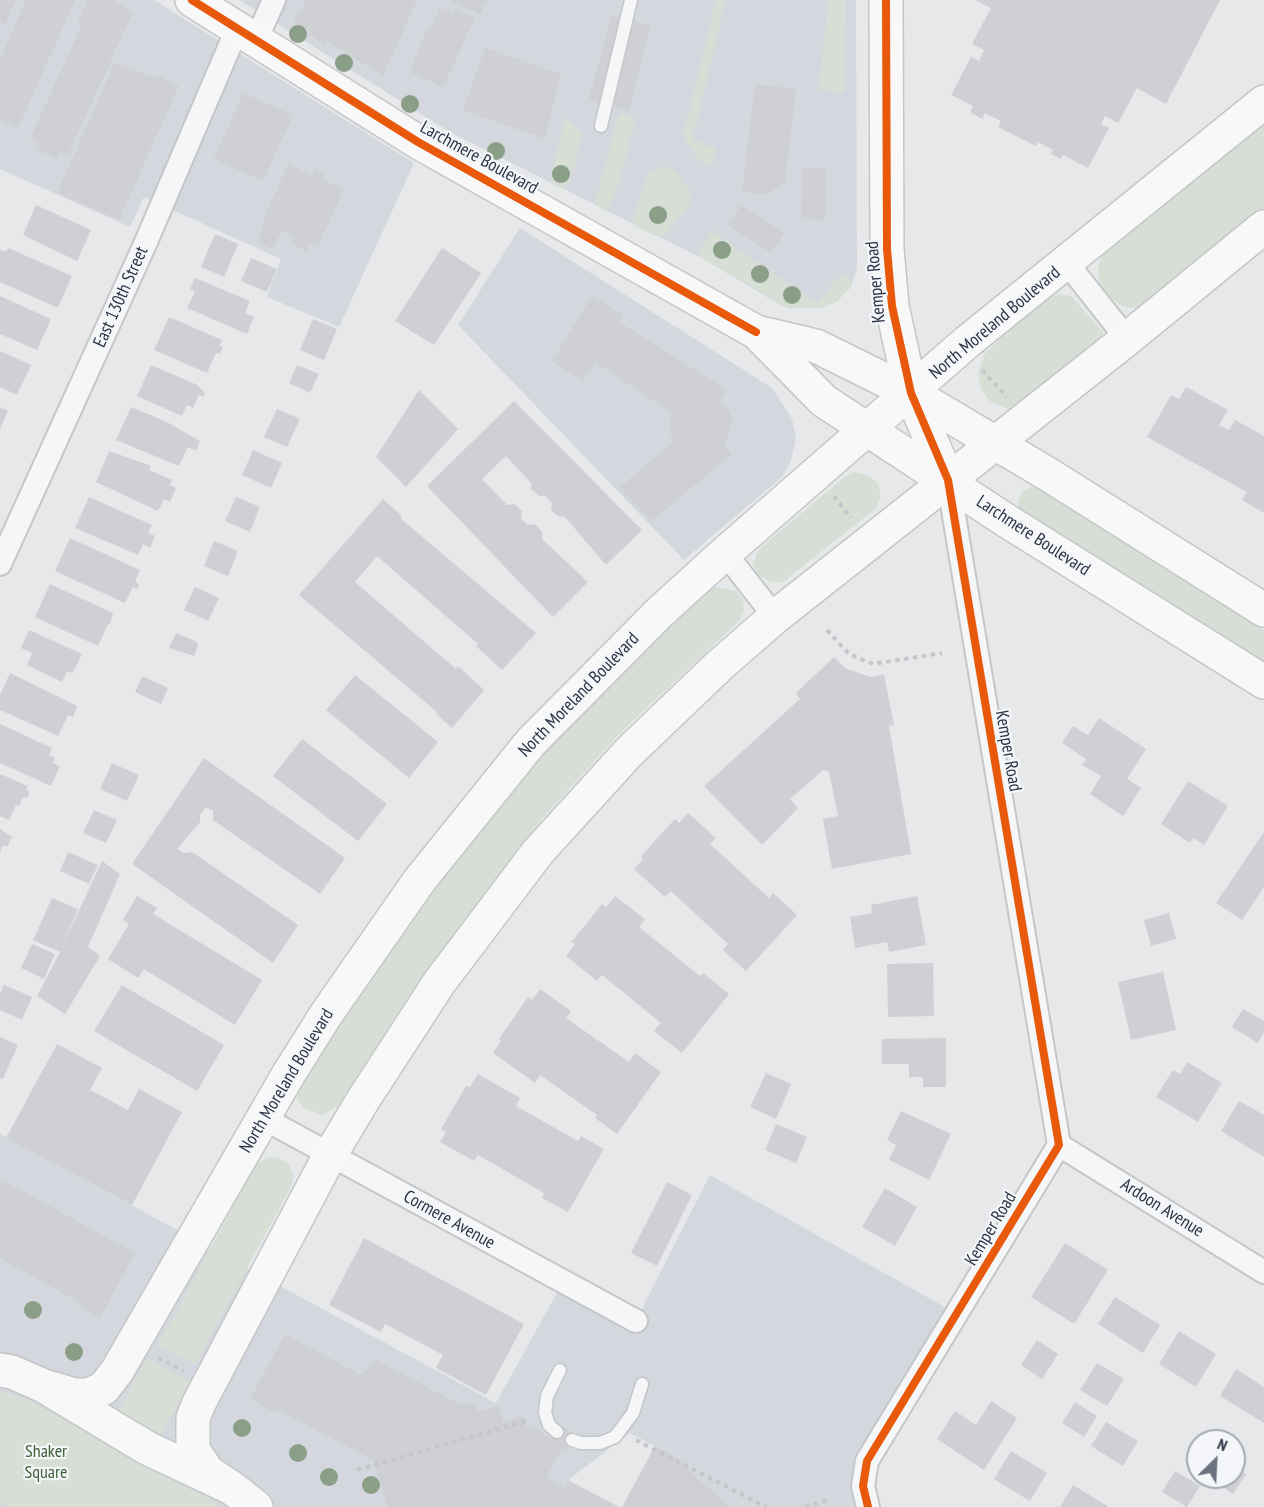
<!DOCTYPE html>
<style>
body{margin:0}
#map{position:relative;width:1264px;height:1507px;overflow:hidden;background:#e6e8ea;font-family:"PT Sans Narrow",sans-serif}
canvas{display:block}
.north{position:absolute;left:1186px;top:1429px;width:60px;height:60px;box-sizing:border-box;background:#f4f6f9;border:2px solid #a4a8b1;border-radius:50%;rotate:24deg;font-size:16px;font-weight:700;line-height:24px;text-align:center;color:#2b3445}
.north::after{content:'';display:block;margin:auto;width:21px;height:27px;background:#6c737f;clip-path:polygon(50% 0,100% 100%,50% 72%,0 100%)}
</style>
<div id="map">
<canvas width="1264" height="1507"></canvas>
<div class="north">N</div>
</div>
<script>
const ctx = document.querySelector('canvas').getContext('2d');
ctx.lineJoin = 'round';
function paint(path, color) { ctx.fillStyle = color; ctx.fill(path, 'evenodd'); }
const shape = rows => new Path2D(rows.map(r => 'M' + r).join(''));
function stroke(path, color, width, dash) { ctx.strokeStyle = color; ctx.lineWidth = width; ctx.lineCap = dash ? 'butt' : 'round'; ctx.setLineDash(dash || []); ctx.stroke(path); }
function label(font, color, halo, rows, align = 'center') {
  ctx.font = font + ' "PT Sans Narrow",sans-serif'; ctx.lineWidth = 4.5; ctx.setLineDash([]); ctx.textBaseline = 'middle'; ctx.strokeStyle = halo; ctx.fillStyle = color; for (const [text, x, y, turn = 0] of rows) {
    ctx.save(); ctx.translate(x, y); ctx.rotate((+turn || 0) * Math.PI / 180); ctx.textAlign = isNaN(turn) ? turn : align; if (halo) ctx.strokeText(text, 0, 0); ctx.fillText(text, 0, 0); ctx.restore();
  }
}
const built = shape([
 [0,0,154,0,414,163,339,327,267,297,281,259,144,197,130,227,0,169],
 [239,0,856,0,857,269,850,288,836,302,820,308,789,308,777,303,702,258,450,132],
 [520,228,772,388,792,419,796,437,791,461,783,476,684,560,458,325],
 [0,1134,496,1403,563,1282,636,1320,710,1175,957,1314,867,1461,868,1507,730,1507,675,1457,630,1433,568,1480,565,1488,546,1478,521,1507,0,1507]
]);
const green = shape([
 [716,0,726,0,692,139,717,149,712,164,707,166,702,163,683,137],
 [828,0,846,0,845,93,819,90],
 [619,113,635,118,620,179,611,205,605,211,598,207,596,199],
 [1264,117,1264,213,1142,309,1124,307,1108,296,1099,282,1098,265,1108,244],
 [565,118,583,133,570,182,562,189,550,183],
 [665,167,674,170,691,193,690,204,666,234,657,237,635,226,633,219,649,172],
 [712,231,817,303,842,273,852,282,850,288,836,302,820,308,789,308,702,258,699,252],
 [1058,294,1071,296,1103,332,1101,344,1027,405,1009,409,992,403,981,390,978,373,985,353,1040,303],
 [854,472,867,475,878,483,881,497,875,509,783,582,771,582,758,575,753,563,759,549,842,479],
 [1031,487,1044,490,1264,630,1264,668,1024,517,1018,507,1018,501,1022,492],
 [716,587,736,591,743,599,744,610,739,621,618,735,541,820,422,976,338,1106,323,1115,303,1108,297,1097,301,1084,342,1017,439,879,512,790,585,709,707,590],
 [276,1157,289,1164,293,1175,292,1185,195,1365,158,1345,256,1164,267,1158],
 [147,1358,190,1382,162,1435,157,1437,119,1418,119,1411],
 [0,1391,28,1400,223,1507,8,1507,0,1503]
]);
const building = shape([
 [0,0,16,0,5,25,0,22],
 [26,0,75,0,18,128,0,120,0,59],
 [87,0,113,0,133,12,68,155,60,151,56,158,36,149,39,142,30,139,82,25,78,22],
 [306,0,417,0,383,76,327,41,325,45,308,34,310,31,302,26,297,28,294,15,301,13],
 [449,0,487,0,480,14],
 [975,0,1220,0,1166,104,1137,88,1118,123,1105,116,1101,124,1109,128,1088,168,1063,155,1061,159,1051,154,1053,150,1038,142,1036,146,998,127,1001,121,985,113,982,119,970,112,973,106,951,95,971,57,979,61,984,50,972,44,991,8],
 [440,8,453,13,455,9,475,18,443,87,410,72,427,29,430,31],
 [611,15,650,25,629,110,589,100],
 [485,48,561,74,545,139,463,110],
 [115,62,153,78,158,76,179,86,119,220,57,193],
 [755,84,796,89,785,182,768,194,742,192],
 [243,93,293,115,263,181,214,159],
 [288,164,312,175,315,169,326,174,323,180,344,189,318,246,310,243,307,251,291,243,294,236,282,230,273,249,257,242,266,221,263,220],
 [802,168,826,169,825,220,801,219],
 [36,205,91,230,77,261,23,235],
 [741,205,784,233,771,253,728,225],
 [215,234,238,244,224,277,201,267],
 [8,248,72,276,58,308,0,282,0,250,6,252],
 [442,248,481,273,434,345,395,321],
 [251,258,277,269,267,292,241,281],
 [195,278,250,301,245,313,254,317,247,334,187,308,195,292,190,289],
 [0,296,51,319,37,350,0,334],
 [592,296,623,315,619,322,727,390,720,402,728,409,733,421,724,445,732,454,652,521,619,488,674,441,669,431,672,413,595,362,583,381,552,361],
 [169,317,222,340,219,346,223,347,220,354,216,353,207,373,154,350],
 [313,319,337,329,324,360,300,350],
 [0,351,31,365,17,395,0,387],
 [151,365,197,385,205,393,203,397,199,395,193,408,187,405,182,416,137,396],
 [297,365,319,374,310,393,289,383],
 [1186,387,1228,410,1219,425,1229,430,1235,420,1264,436,1264,513,1242,500,1247,492,1147,437,1171,395,1179,399],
 [419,390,458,429,406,487,376,457],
 [514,401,642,530,606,565,565,517,558,516,551,510,552,503,545,496,539,496,531,489,531,483,506,456,482,479,507,505,515,504,522,511,521,519,528,525,535,524,542,532,542,539,588,582,553,617,427,486],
 [0,407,8,411,0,429],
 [131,407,165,421,200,441,196,451,188,447,179,466,116,440],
 [277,409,300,419,287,447,264,437],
 [253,450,282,463,271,488,242,475],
 [109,451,151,466,149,470,172,480,170,485,176,488,170,502,164,499,158,511,96,482],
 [89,497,152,525,148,533,155,536,150,548,143,544,138,555,75,528],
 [236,497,260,507,250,532,225,521],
 [383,499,402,516,400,518,536,633,502,670,476,646,478,644,377,556,355,582,456,669,458,666,484,690,452,728,436,714,437,712,299,595],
 [70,538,140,570,135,582,139,584,137,589,133,587,125,603,55,571],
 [214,541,238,551,228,576,204,566],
 [50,584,113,613,110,625,108,624,98,646,35,617],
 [195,587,219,598,208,621,184,610],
 [29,630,82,654,73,673,67,671,62,682,27,665,32,653,21,648],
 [176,633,197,642,198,646,194,656,169,648],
 [834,657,845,668,870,677,884,675,894,725,889,726,911,854,832,869,823,819,838,816,829,772,823,770,790,799,798,808,762,845,704,786,800,699,796,693],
 [10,673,77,706,73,717,68,715,58,736,0,710,0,695],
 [355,675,438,742,409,778,326,710],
 [142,676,168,688,161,704,135,692],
 [1099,718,1146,749,1127,779,1141,788,1123,816,1090,794,1101,776,1082,765,1086,759,1062,743,1073,726,1088,735],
 [0,724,52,748,49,755,55,758,53,763,60,766,51,786,0,763],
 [302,739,387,804,358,841,273,776],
 [204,758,345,858,320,894,213,820,213,811,206,807,200,815,200,822,177,849,184,853,192,852,298,925,273,963,132,864],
 [112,763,139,775,127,801,100,789],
 [0,774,28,786,26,790,30,792,27,798,23,797,19,806,16,805,9,820,0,816],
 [1188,781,1228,806,1204,845,1193,838,1190,843,1161,824],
 [94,810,117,820,106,843,83,833],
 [688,813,716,838,710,844,769,898,773,893,797,915,746,971,723,950,728,944,671,891,665,897,634,869,643,859,641,856,675,819,679,823],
 [0,829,12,837,7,847,3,845,0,853],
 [1264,832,1264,887,1242,920,1216,903],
 [68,852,98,865,89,884,60,871],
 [102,861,120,874,88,947,100,956,65,1014,37,996,60,952,33,940,52,898,78,909,61,949],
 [137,896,157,908,153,914,262,980,235,1025,144,969,138,978,108,959,129,924,123,920],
 [615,896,645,919,639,927,700,976,703,973,729,994,682,1053,654,1031,661,1023,602,975,597,981,566,956,575,944,571,942,587,923,602,904,606,907],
 [917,896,926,945,889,952,887,942,855,948,850,917,872,913,871,905],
 [1169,913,1176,939,1151,946,1144,920],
 [32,944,55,954,44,979,21,968],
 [933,963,934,1016,888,1017,887,964],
 [1163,972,1176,1030,1131,1040,1118,982],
 [4,985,32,997,22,1020,0,1010,0,994],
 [122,985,224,1045,197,1091,94,1031],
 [540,989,571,1011,566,1018,629,1062,635,1053,661,1072,617,1134,595,1118,597,1115,540,1075,535,1083,493,1053,501,1041,499,1039,528,997,532,1000],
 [1243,1009,1264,1021,1264,1032,1258,1043,1232,1027],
 [0,1037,18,1045,3,1079,0,1078],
 [946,1038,946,1087,923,1087,923,1077,909,1077,909,1064,882,1064,882,1039],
 [57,1044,102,1068,90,1090,128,1110,139,1089,182,1112,132,1205,6,1138],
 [1187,1062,1222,1083,1198,1122,1156,1097,1173,1070,1180,1074],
 [766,1073,791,1084,776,1119,750,1107],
 [478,1074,520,1098,516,1106,578,1141,581,1136,604,1149,568,1212,542,1198,544,1193,478,1155,474,1161,440,1142,446,1132,441,1129,466,1086,470,1087],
 [1239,1101,1264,1115,1264,1157,1221,1131],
 [901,1111,951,1134,929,1180,889,1160,896,1145,887,1140],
 [776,1124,807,1137,796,1163,765,1150],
 [6,1182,135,1253,100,1318,78,1306,80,1303,0,1258,0,1184],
 [667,1182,692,1195,657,1266,631,1253],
 [885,1188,917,1207,895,1246,862,1227],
 [364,1238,524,1324,486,1395,436,1368,443,1355,385,1324,381,1332,329,1305],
 [1065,1243,1108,1270,1074,1324,1031,1297],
 [1115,1297,1160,1325,1143,1353,1098,1324],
 [1179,1331,1216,1354,1196,1387,1159,1364],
 [285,1334,361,1375,376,1360,461,1405,474,1402,477,1411,499,1406,503,1422,523,1416,527,1428,531,1426,553,1439,560,1425,575,1434,566,1450,562,1448,546,1477,565,1488,568,1480,619,1507,387,1507,373,1460,278,1410,276,1413,250,1399],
 [1037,1340,1058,1354,1042,1379,1021,1365],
 [1097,1363,1124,1379,1107,1406,1080,1390],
 [1236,1369,1264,1387,1264,1423,1220,1396],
 [991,1401,1017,1418,984,1470,937,1439,955,1411,976,1425],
 [1075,1402,1097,1416,1084,1437,1062,1423],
 [1106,1422,1138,1441,1123,1466,1091,1446],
 [655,1446,675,1457,730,1507,622,1507],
 [1011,1451,1047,1473,1030,1501,994,1479],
 [1234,1465,1246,1474,1233,1494,1212,1480,1214,1477,1234,1477],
 [1175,1471,1200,1486,1187,1507,1162,1492],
 [1073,1485,1109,1507,1060,1507]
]);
const path = shape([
 [982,370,1007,397],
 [834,496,851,518],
 [827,630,849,654,873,664,942,653],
 [158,1358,184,1371],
 [636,1440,766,1507],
 [357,1470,529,1420],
 [805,1507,828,1500]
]);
const lane = shape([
 [601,126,631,0],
 [557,1432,549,1425,545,1413,547,1396,560,1370],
 [572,1440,581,1443,600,1443,615,1437,633,1413,642,1384]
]);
const street = shape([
 [256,40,274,0],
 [1067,263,1127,339],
 [725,553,775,617],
 [0,564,146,242,237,29],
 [263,1118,636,1321],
 [1059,1145,1264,1272],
 [868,1507,863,1486,867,1461,1059,1145,948,480]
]);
const secondary = shape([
 [192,0,418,142,756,332,816,346,911,393,1046,473,1264,610],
 [886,0,887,249,892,306,911,393,948,480],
 [756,332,824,401,1007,521,1264,682],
 [0,1370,12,1372,44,1386,147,1448,232,1488,256,1507],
 [44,1386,75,1395,89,1395,104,1388,117,1371,288,1075,327,1013,419,881,531,742,660,612,725,553,967,342,1264,102],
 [232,1488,208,1472,193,1450,193,1418,199,1403,330,1155,363,1100,439,983,538,852,629,752,721,664,775,617,1127,339,1264,227]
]);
const cycleway = shape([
 [192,0,418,142,756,332],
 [868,1507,863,1486,867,1461,1059,1145,948,480,911,393,892,306,887,249,886,0]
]);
const trees = [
 [298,34],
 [344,63],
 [410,104],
 [496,151],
 [561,174],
 [658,215],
 [722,250],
 [760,274],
 [792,295],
 [33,1310],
 [74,1352],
 [242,1428],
 [298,1453],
 [329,1477],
 [371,1485]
];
const streetNames = [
 ["Larchmere Boulevard",479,158,29],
 ["Kemper Road",876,282,-95],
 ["East 130th Street",121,297,-66],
 ["North Moreland Boulevard",995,323,-40],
 ["Larchmere Boulevard",1033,536,33],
 ["North Moreland Boulevard",579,695,-46],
 ["Kemper Road",1008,751,80],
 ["North Moreland Boulevard",287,1081,-59],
 ["Ardoon Avenue",1162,1208,32],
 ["Cormere Avenue",449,1220,29],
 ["Kemper Road",991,1229,-59]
];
const parkNames = [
 ["Shaker",46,1452],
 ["Square",46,1473]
];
paint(built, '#d4d7dd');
paint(green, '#d6ded6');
paint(building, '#ced0d3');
stroke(lane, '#c4c6c8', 15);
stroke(street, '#c4c6c8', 26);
stroke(secondary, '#c4c6c8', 36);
stroke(path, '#c5c6ca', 4, [4.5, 4.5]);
stroke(lane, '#f5f6f7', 12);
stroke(street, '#f5f6f7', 22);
stroke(secondary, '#f8f8f8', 33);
stroke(cycleway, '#e8590c', 8);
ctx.fillStyle = '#8a9e88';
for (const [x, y] of trees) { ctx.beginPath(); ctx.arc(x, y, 9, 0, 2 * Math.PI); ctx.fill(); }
label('18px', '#2b3445', '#f4f6f9', streetNames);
label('18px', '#3f6138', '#f4f6f9', parkNames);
</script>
